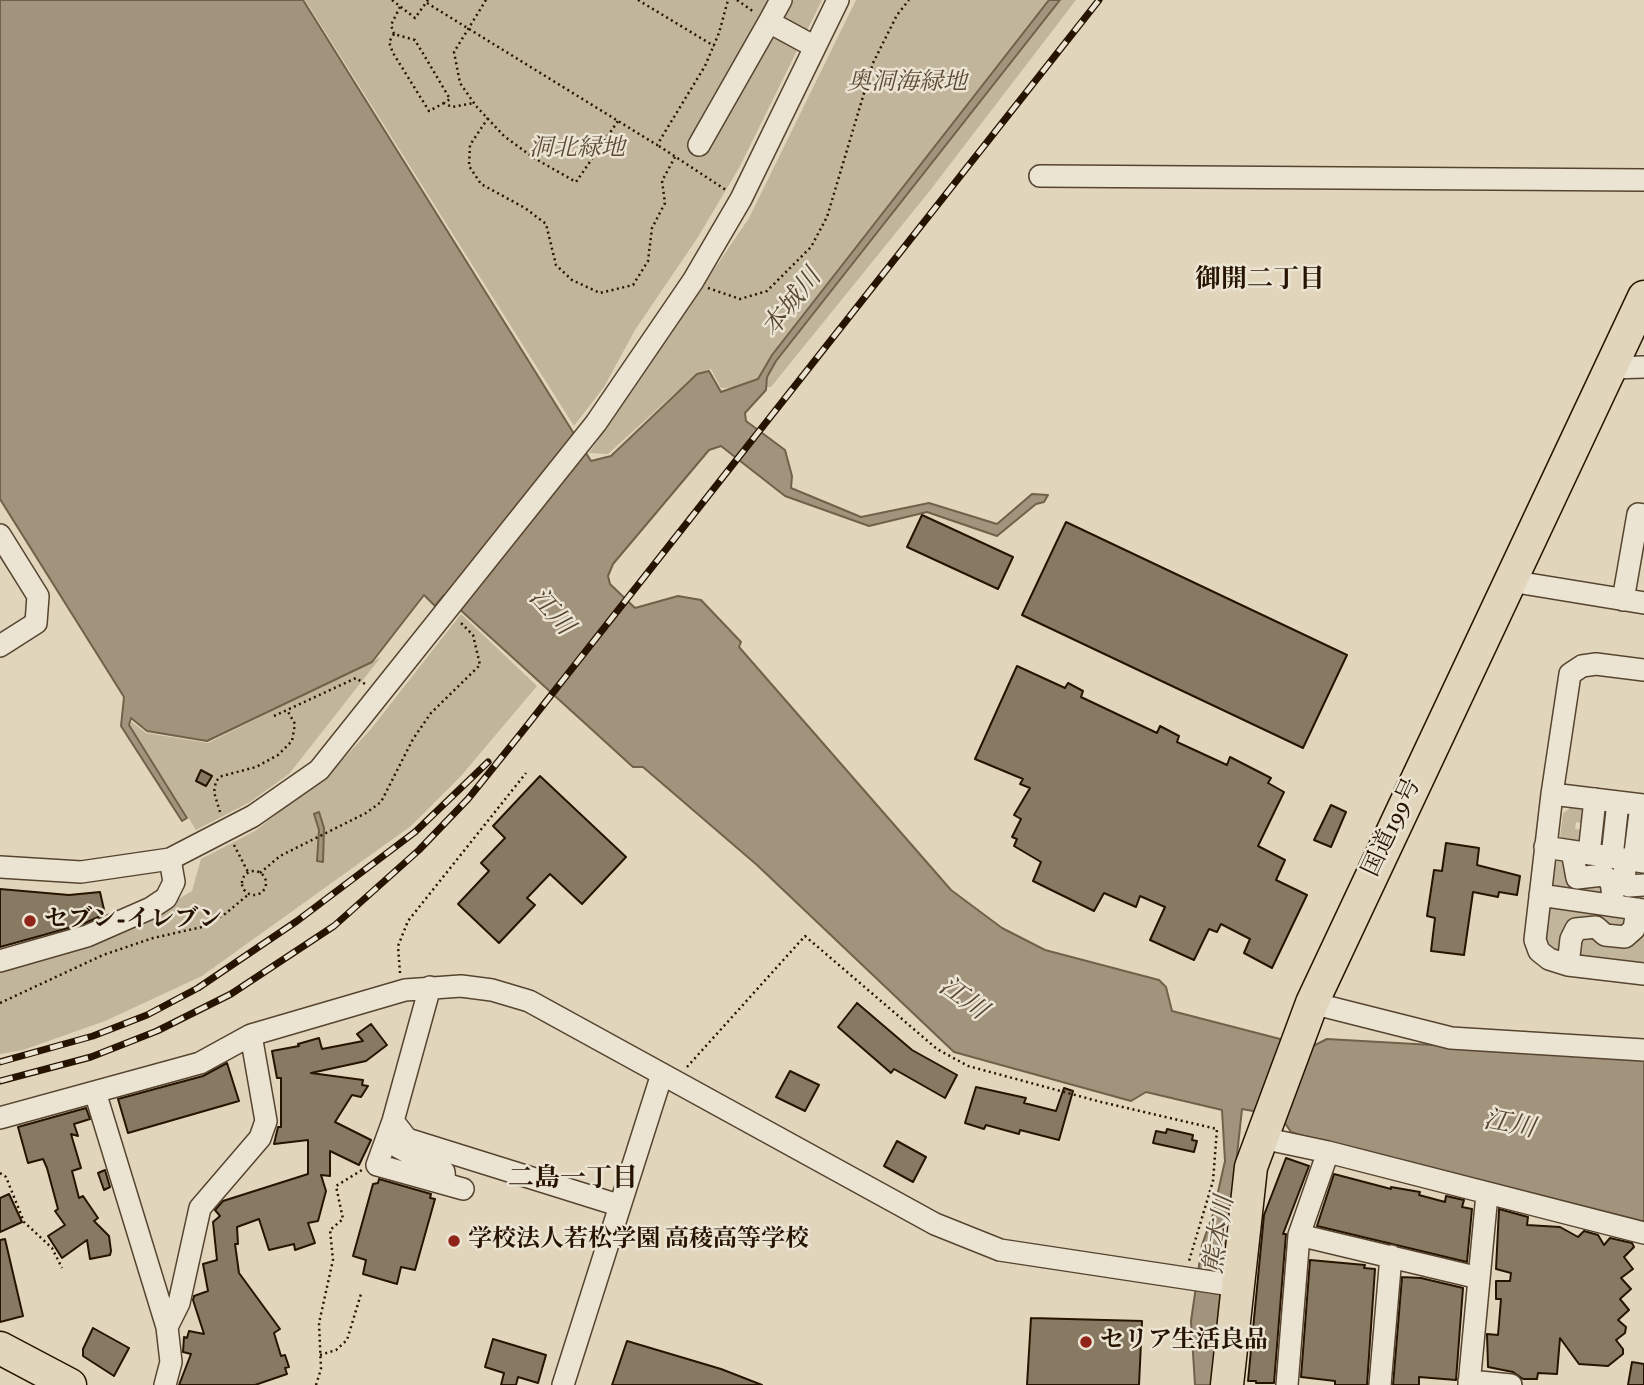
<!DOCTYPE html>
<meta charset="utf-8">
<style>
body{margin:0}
canvas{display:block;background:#e1d6bc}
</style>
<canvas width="1644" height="1385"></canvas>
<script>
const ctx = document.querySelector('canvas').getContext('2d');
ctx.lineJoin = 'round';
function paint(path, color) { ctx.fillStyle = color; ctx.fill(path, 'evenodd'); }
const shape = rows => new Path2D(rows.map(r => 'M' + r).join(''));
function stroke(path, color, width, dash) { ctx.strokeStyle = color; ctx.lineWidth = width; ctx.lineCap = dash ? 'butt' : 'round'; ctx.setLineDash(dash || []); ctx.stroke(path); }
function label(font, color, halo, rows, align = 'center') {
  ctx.font = font + ' "IM FELL Double Pica","Noto Serif JP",serif'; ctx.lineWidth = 5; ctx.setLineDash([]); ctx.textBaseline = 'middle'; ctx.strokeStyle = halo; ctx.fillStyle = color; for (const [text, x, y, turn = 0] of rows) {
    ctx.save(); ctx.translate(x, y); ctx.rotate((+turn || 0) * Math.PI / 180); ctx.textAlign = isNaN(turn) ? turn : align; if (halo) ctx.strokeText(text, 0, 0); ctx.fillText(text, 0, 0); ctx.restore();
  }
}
const green = shape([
 [305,0,822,0,739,168,698,237,635,330,604,387,574,426],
 [856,0,1076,0,928,193,771,387,721,388,711,369,696,374,608,454,589,453,749,218],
 [461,614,537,686,461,776,411,826,202,976,105,1021,23,1050,0,1054,0,968,143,920,192,891,201,859,255,831,336,767,371,729],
 [381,657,289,774,250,802,196,830,130,725,132,722,146,733,208,743],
 [1573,806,1589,808,1585,824,1576,822,1575,829,1585,831,1586,843,1562,843,1560,838,1563,813],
 [1561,858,1604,880,1609,897,1559,889,1553,884,1555,863],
 [1553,904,1630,915,1629,928,1602,924,1558,952,1544,944,1548,910],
 [1644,919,1644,965,1576,956,1580,933,1606,940]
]);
const water = shape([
 [0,0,303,0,591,461,611,456,697,374,709,371,721,392,758,379,772,355,1049,0,1060,0,776,361,767,377,766,390,745,413,746,421,785,450,792,476,791,488,861,517,929,503,997,524,1032,494,1048,495,1044,502,1036,504,997,536,927,512,869,526,785,496,721,446,709,450,613,564,608,576,610,584,635,608,678,596,701,600,741,642,739,647,951,890,1002,928,1045,950,1159,980,1166,987,1172,1011,1311,1047,1327,1039,1644,1057,1644,1226,1394,1165,1291,1132,1280,1116,1242,1109,1212,1385,1195,1385,1191,1321,1202,1245,1213,1214,1225,1161,1222,1110,1146,1092,1131,1101,954,1052,757,865,643,767,633,767,444,595,435,606,424,595,372,662,207,741,147,731,131,718,129,725,187,818,182,821,121,726,124,697,0,499,0,0],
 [319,812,324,828,323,862,317,861,319,830,314,814,319,812]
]);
const building = shape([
 [922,515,1013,557,998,589,907,547,922,515],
 [1066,522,1347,655,1303,748,1022,615,1066,522],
 [1017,666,1065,688,1068,683,1083,691,1081,697,1157,733,1160,726,1179,736,1177,742,1227,765,1230,757,1271,778,1268,783,1284,792,1258,846,1285,860,1276,880,1307,895,1272,968,1244,953,1250,939,1221,924,1217,932,1209,929,1194,960,1150,940,1165,907,1140,896,1136,907,1104,893,1094,911,1033,881,1041,862,1014,846,1017,839,1012,837,1021,819,1014,815,1030,788,1020,784,1023,779,975,759,1017,666],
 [201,770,212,776,206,786,196,781,201,770],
 [540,776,626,857,582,904,550,874,527,898,535,905,499,943,458,904,489,871,481,863,505,838,493,826,540,776],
 [1331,805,1346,812,1331,847,1314,840,1331,805],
 [1446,843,1479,848,1477,865,1520,876,1517,895,1499,892,1498,897,1473,892,1464,955,1431,951,1435,918,1427,916,1434,870,1442,871,1446,843],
 [0,889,69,895,100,892,105,914,83,924,0,947,0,889],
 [857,1003,912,1050,957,1075,945,1098,894,1069,891,1073,838,1027,857,1003],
 [371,1024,387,1045,366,1061,311,1073,363,1080,362,1085,368,1086,361,1097,352,1095,335,1122,371,1140,359,1165,330,1151,330,1176,321,1175,326,1191,318,1221,308,1223,315,1243,295,1250,294,1244,269,1250,259,1219,237,1227,238,1244,235,1244,239,1273,280,1329,274,1333,281,1356,285,1355,289,1367,285,1368,287,1374,255,1385,179,1385,191,1354,183,1352,184,1337,187,1338,189,1331,204,1334,193,1300,194,1296,208,1291,203,1264,217,1260,213,1222,220,1216,215,1210,223,1201,308,1174,308,1140,274,1144,278,1127,281,1127,281,1078,277,1078,272,1051,299,1046,298,1044,319,1038,322,1049,363,1041,357,1034,371,1024],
 [227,1063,239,1101,128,1133,118,1099,203,1076,227,1063],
 [790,1071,819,1085,805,1111,776,1097,790,1071],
 [976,1087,1026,1098,1024,1103,1056,1111,1064,1088,1073,1091,1059,1140,1020,1130,1019,1134,986,1125,984,1129,965,1123,976,1087],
 [86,1108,90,1119,74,1124,78,1136,71,1134,81,1168,72,1171,79,1198,83,1196,98,1218,94,1221,109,1236,111,1251,110,1255,90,1259,87,1240,62,1258,48,1236,65,1225,55,1211,58,1209,47,1168,43,1159,28,1163,18,1127,86,1108],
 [1167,1129,1193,1135,1192,1140,1197,1141,1194,1152,1153,1143,1156,1131,1166,1133,1167,1129],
 [897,1141,926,1157,913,1182,884,1166,897,1141],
 [1286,1158,1309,1166,1283,1234,1286,1234,1274,1383,1256,1383,1256,1381,1248,1381,1264,1215,1286,1158],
 [105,1170,110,1187,104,1190,98,1173,105,1170],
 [1334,1174,1391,1189,1391,1187,1420,1192,1419,1195,1445,1202,1446,1196,1464,1200,1462,1207,1472,1209,1467,1262,1317,1226,1334,1174],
 [379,1179,431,1194,430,1198,435,1199,415,1270,401,1267,397,1284,363,1274,366,1260,353,1256,373,1184,378,1183,379,1179],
 [9,1194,22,1222,0,1232,0,1198,9,1194],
 [1499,1209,1528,1217,1527,1225,1560,1227,1578,1237,1584,1231,1598,1235,1604,1245,1610,1238,1632,1243,1634,1247,1624,1257,1633,1269,1621,1278,1631,1289,1620,1299,1629,1310,1618,1320,1626,1327,1625,1333,1616,1340,1623,1349,1623,1354,1608,1366,1579,1364,1560,1338,1557,1374,1538,1373,1537,1379,1523,1379,1513,1372,1488,1367,1487,1334,1498,1335,1501,1299,1496,1299,1496,1281,1510,1281,1511,1273,1496,1269,1499,1209],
 [5,1239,23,1316,0,1322,0,1240,5,1239],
 [1310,1260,1365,1265,1364,1268,1375,1269,1367,1385,1335,1385,1335,1381,1301,1377,1310,1260],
 [1402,1277,1421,1278,1463,1288,1456,1380,1419,1377,1419,1385,1393,1385,1402,1277],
 [1031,1318,1142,1321,1139,1385,1027,1385,1031,1318],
 [93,1328,129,1348,114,1376,83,1356,83,1349,93,1328],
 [493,1339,546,1355,538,1383,518,1377,516,1385,501,1385,504,1373,485,1367,493,1339],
 [627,1341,721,1369,762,1385,612,1385,627,1341],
 [1632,1362,1644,1364,1644,1385,1628,1385,1632,1362]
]);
const path = shape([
 [392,0,415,18,428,0],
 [486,0,454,52,460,83,476,106,504,136,534,158,576,182,618,121],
 [638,0,714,46],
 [737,0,754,12],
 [427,3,657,145,705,66,719,33,728,0],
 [400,7,391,25,394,34,415,40,450,99,444,103,452,107,474,103],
 [394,34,389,42,393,53,429,111,444,103],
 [488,118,470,145,469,166,481,184,525,208,546,224,556,265,572,280,600,293,633,285,648,261,652,228,665,203,662,181,675,157],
 [659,146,726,190],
 [708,288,740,299,767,291,811,247,827,217,873,63,897,15,909,0],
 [274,716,356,678,365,684],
 [220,812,214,792,216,781,222,776,256,767,278,755,292,741,295,724,287,710],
 [234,845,248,872],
 '242 883a12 12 0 1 1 24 0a12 12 0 1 1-24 0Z',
 [260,873,280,856,366,813,381,802,413,739,431,713,480,665,473,635,461,623],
 [400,973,398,946,408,921,526,773],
 [0,1003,103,955,153,938,202,927,225,914,249,894],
 [687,1067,805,936,937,1049,968,1066,1101,1102,1217,1129,1213,1181,1189,1261],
 [0,1173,6,1177,24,1222,52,1248,62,1268],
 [320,1355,336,1350,347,1340,361,1294],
 [316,1385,321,1369,319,1323,333,1260,330,1230,343,1219,336,1186,362,1170]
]);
const minor = shape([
 [781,0,769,22,815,47],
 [699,145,769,22],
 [1040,176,1644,180],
 [1611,368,1644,367],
 [0,535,38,596,36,623,0,646],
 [1510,581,1644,603],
 [1623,600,1638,514,1644,515],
 [1644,670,1596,664,1582,666,1570,674,1552,794,1535,940,1539,951,1549,959,1568,965,1644,974],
 [1552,794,1644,805],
 [1545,847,1644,862],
 [1572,851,1577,878,1603,875,1611,881,1614,906],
 [1589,854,1595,799],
 [1612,857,1618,802],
 [1624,859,1625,880,1629,886,1644,885],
 [1634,861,1641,805],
 [0,867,81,872,170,859,253,816,319,770,596,423,693,281,741,199,838,0],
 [1540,895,1644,910],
 [0,961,87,936,151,908,166,898,174,882,170,859],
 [1568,965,1571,939,1576,929,1596,927,1605,935,1625,937,1634,929,1637,909],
 [430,987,393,1121,407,1139,618,1205],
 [1312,1003,1451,1038,1644,1050],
 [95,1092,167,1327,171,1362,165,1385],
 [0,1118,200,1063,251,1035,405,990,461,986,492,990,529,1001,935,1224,1000,1250,1238,1286],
 [393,1121,377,1165,463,1189],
 [1262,1138,1328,1152,1644,1233],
 [397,1140,398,1147,444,1172,445,1184],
 [1299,1235,1479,1278],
 [167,1327,179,1303,200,1208,260,1138,266,1121,251,1035],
 [1469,1381,1511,1385],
 [563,1385,662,1074],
 [1287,1385,1299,1235,1328,1152],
 [1380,1385,1391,1256],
 [1469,1385,1487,1194]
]);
const highway = shape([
 [0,1348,70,1385],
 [1227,1385,1251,1167,1312,1003,1644,297]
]);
const rail = shape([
 [0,1062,93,1036,147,1015,198,988,297,921,415,832,488,762],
 [0,1081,91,1057,157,1031,231,994,334,926,419,850,468,799,522,732,1099,0]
]);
const markers = [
 [30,921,7,"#8f2418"],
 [454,1241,7,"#8f2418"],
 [1086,1342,7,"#8f2418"]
];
const parkNames = [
 ["奥洞海緑地",907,84],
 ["洞北緑地",577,150]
];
const streetNames = [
 ["国道199号",1393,828,-65]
];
const poiNames = [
 ["セブン-イレブン",44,921],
 ["学校法人若松学園 高稜高等学校",468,1241],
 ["セリア生活良品",1100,1342]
];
const neighbourhoodNames = [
 ["御開二丁目",1260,281],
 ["二島一丁目",573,1180]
];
const waterNames = [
 ["本城川",793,304,-52],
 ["江川",550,613,48],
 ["江川",962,1000,36],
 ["江川",1509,1126,11],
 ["熊本川",1221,1235,-81]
];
paint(green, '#c1b59c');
paint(water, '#a2947c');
stroke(water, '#71614a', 2);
paint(building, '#887962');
stroke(building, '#271400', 2);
stroke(minor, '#56442f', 24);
stroke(highway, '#271400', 35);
stroke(path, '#271400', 2.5, [2, 3.5]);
stroke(minor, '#ece4d3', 21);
stroke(highway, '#e1d6bc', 32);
stroke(rail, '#271400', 7);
stroke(rail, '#ece4d3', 4.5, [13]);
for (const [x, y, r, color] of markers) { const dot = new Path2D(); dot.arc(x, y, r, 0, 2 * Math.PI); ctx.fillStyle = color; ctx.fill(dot); stroke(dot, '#ece4d3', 2.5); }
label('italic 24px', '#5d4c37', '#ece4d3', parkNames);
label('24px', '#271400', '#ece4d3', streetNames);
label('bold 24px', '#271400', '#ece4d3', poiNames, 'left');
label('bold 26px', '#271400', '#ece4d3', neighbourhoodNames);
label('italic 26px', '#584732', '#ece4d3', waterNames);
</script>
